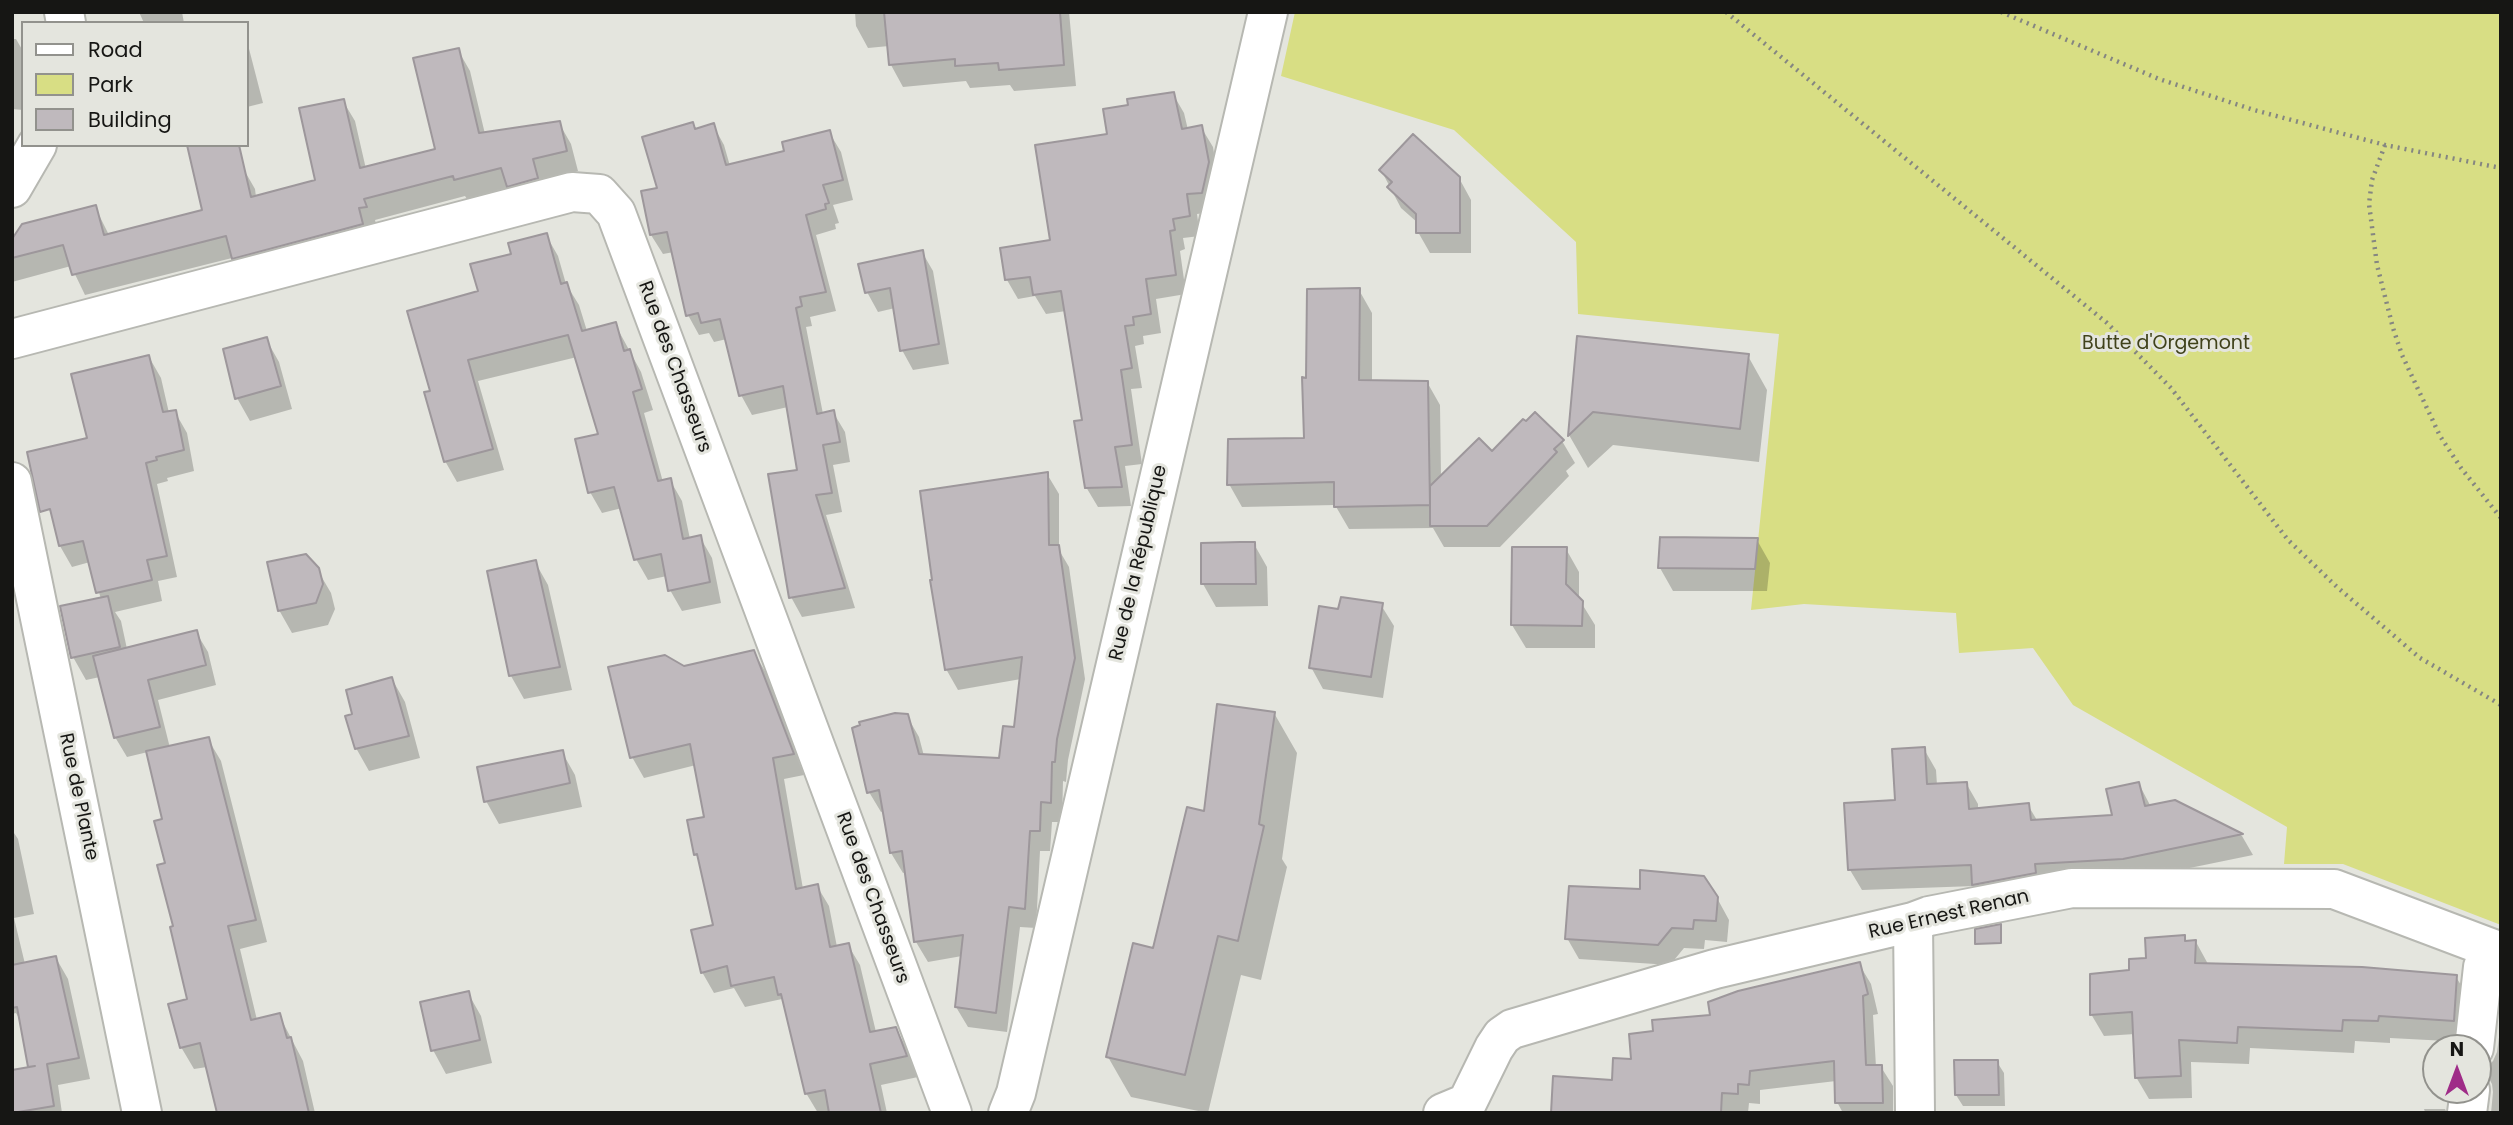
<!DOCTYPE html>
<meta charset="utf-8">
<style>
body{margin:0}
#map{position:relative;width:2513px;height:1125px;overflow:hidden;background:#e4e5de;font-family:Poppins,sans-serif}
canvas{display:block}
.frame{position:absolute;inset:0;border:14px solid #161614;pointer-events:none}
.legend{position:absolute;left:21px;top:21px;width:228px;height:126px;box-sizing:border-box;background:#e4e5de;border:2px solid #92928d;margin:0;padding:9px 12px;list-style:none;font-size:21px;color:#161614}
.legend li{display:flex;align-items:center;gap:14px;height:35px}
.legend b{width:35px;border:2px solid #92928d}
.north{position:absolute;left:2422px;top:1034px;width:70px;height:70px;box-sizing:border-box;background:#e4e5de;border:2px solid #92928d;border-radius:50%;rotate:0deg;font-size:19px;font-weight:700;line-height:28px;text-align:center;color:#161614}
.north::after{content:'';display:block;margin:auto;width:24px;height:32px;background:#9f2c88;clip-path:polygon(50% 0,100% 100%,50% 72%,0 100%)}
</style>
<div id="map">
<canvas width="2513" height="1125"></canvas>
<div class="frame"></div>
<ul class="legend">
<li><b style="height:9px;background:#fff"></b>Road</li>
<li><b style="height:19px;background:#d8de84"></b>Park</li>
<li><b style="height:19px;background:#bfb9bd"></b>Building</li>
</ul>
<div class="north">N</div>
</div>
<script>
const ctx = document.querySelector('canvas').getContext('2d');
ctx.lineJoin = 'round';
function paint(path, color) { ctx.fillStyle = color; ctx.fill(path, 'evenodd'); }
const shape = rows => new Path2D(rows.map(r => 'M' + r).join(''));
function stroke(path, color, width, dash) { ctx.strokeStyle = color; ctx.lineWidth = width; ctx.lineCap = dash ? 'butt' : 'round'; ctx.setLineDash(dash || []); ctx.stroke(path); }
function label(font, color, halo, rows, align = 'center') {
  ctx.font = font + ' Poppins,sans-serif'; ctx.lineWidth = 6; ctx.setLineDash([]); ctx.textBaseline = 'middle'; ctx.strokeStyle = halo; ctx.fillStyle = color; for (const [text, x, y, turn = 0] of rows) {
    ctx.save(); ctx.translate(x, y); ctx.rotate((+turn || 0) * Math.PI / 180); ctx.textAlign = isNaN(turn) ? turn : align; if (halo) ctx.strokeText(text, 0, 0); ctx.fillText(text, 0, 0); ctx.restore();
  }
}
const green = shape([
 [1295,12,2501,12,2501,925,2343,864,2284,864,2287,827,2073,705,2033,648,1959,653,1956,613,1804,604,1751,610,1779,334,1578,314,1576,242,1454,130,1281,76]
]);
const shadow = shape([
 [139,12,182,12,184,23,144,23],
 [855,12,1069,12,1076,86,1014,91,1010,85,970,88,966,81,903,87,891,65,889,46,868,48,856,26],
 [12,39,16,39,23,51,23,110,12,109],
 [247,41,263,103,247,107],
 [458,50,470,71,485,134,559,123,571,144,578,171,543,180,549,199,510,189,467,199,465,196,375,220,377,227,245,278,232,258,85,295,71,266,12,282,12,242,95,207,109,235,204,211,243,168,255,189,256,197,317,181,343,101,355,121,366,169,437,151],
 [1173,94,1184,113,1188,130,1201,127,1213,147,1219,183,1212,212,1197,214,1200,236,1183,238,1185,249,1180,251,1186,294,1156,299,1161,333,1143,336,1144,344,1135,346,1142,388,1131,389,1142,464,1125,466,1131,506,1098,507,1086,487,1084,422,1066,311,1046,314,1035,296,1018,299,1007,280,1002,249,1052,241,1109,135,1130,106],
 [713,125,724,145,730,166,786,152,829,132,841,152,853,200,833,205,839,223,835,224,836,229,816,235,836,311,810,317,812,326,806,327,823,414,833,412,845,432,850,462,833,465,842,512,826,515,855,608,802,617,791,597,799,471,788,407,752,415,741,395,727,339,714,342,709,333,699,335,688,315,674,252,663,254,651,235,659,190,696,131],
 [1381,170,1459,178,1471,200,1471,253,1430,253,1418,232,1418,223,1401,208],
 [546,235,558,256,566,284,579,305,587,331,615,324,641,372,653,410,644,413,663,482,670,480,682,501,690,539,700,537,712,558,721,603,682,611,670,590,667,576,648,580,636,559,622,508,602,513,590,492,600,435,577,357,478,381,504,470,457,482,445,461,432,392,480,293,513,255],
 [922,252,933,271,949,364,913,370,902,350,895,308,878,312,867,292],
 [1359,290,1372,313,1372,382,1427,382,1440,405,1441,477,1562,441,1575,463,1566,471,1569,476,1500,547,1444,547,1433,528,1349,529,1335,505,1242,507,1229,484,1305,440,1308,379],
 [1579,338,1748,356,1767,390,1759,462,1613,445,1588,468,1569,435],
 [266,339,279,362,292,409,250,421,237,398],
 [149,357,161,378,169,413,175,412,187,433,194,471,167,478,168,481,157,484,177,577,158,581,162,601,115,612,121,621,127,649,196,632,208,652,216,685,158,700,170,748,208,739,221,761,267,942,240,949,257,1020,279,1015,303,1061,315,1113,220,1113,207,1067,194,1069,181,1047,189,1000,175,927,164,820,148,752,127,757,115,737,100,677,86,680,73,657,101,599,90,562,72,567,60,546,89,439],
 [1047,474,1059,494,1059,550,1069,567,1085,679,1068,760,1066,782,1063,781,1062,822,1052,822,1050,851,1040,851,1036,928,1020,927,1007,1032,968,1027,956,1007,962,956,928,962,916,942,906,872,903,873,891,853,884,811,881,812,869,792,907,716,919,737,924,756,1001,760,1015,729,1021,679,958,690,946,669],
 [1757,540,1770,563,1767,591,1673,591,1660,568],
 [1254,544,1267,567,1268,606,1216,607,1203,584],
 [1566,549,1579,572,1579,599,1595,625,1595,648,1526,648,1512,625],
 [535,562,548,585,572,690,524,699,511,676,489,572],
 [317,569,331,593,335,609,328,625,292,633,279,610],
 [1381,605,1394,626,1383,698,1323,689,1311,667,1339,611],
 [754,652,766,673,804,775,784,779,803,889,817,886,829,906,837,947,848,945,860,965,876,1032,896,1029,908,1050,918,1077,881,1085,887,1113,818,1113,806,1093,786,1005,782,999,745,1007,734,988,714,993,702,972,715,927,701,863,696,854,706,818,696,765,644,778,632,757,683,668],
 [392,679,405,702,420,758,369,771,356,748,355,715],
 [1274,713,1297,753,1282,859,1287,867,1261,980,1241,975,1208,1113,1131,1097,1108,1057,1155,950,1205,813],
 [1924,749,1936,770,1937,785,1966,783,1978,804,1978,809,2028,805,2038,822,2114,817,2139,784,2151,807,2174,801,2242,836,2253,855,2136,879,1986,905,1975,886,1862,890,1850,870,1897,802],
 [562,752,575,775,582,807,499,824,486,801],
 [12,830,18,839,34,914,14,918,25,964,56,958,68,979,90,1079,58,1085,62,1113,12,1113,31,1068,23,1025,16,1013,12,1014],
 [1641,891,1717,898,1729,920,1727,942,1705,940,1704,949,1684,948,1670,965,1579,959,1567,938],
 [2184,937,2187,942,2196,942,2208,964,2456,977,2469,998,2466,1042,2390,1038,2390,1043,2355,1041,2354,1053,2250,1048,2249,1064,2191,1062,2192,1098,2149,1099,2136,1077,2135,1034,2104,1036,2091,1014,2131,972],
 [1859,964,1871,984,1878,1014,1873,1015,1876,1067,1881,1067,1893,1086,1893,1113,1843,1113,1837,1102,1836,1081,1760,1090,1760,1104,1749,1103,1748,1113,1553,1113,1614,1081,1633,1061,1655,1033,1712,1016],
 [468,993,481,1016,492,1063,446,1074,433,1050],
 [2500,1030,2501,1113,2491,1113,2493,1092,2492,1084,2487,1075,2488,1066,2493,1061,2497,1052],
 [1997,1062,2004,1073,2005,1106,1963,1106,1956,1095],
 [2424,1109,2445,1109,2447,1113,2413,1113,2425,1112]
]);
const building = shape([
 [884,12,1060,12,1064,65,999,70,998,63,955,66,955,59,889,65,884,12],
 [459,48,479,133,560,121,567,151,533,159,538,178,507,187,501,168,454,180,453,176,422,184,364,199,367,207,359,208,363,224,232,259,226,236,72,275,63,245,12,258,12,239,22,224,96,205,104,235,202,210,187,145,239,145,251,197,315,180,299,108,344,99,360,168,435,149,413,58,459,48],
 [1174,92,1182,129,1202,125,1209,162,1202,193,1187,194,1190,216,1173,219,1175,230,1170,231,1176,275,1146,279,1151,314,1133,317,1134,325,1125,326,1132,368,1121,370,1132,445,1115,447,1122,487,1085,488,1074,421,1082,420,1061,291,1033,295,1030,277,1005,280,1000,248,1050,240,1035,145,1107,134,1103,109,1128,105,1127,99,1174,92],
 [693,122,695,129,714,123,726,165,784,151,782,142,830,130,843,180,823,185,829,203,825,204,826,209,806,215,826,292,800,297,802,306,796,308,817,414,834,410,840,442,823,445,832,493,816,495,845,588,789,598,768,474,797,470,783,386,739,396,720,319,701,323,698,313,686,316,667,232,650,235,641,191,657,188,642,137,693,122],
 [1413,134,1460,177,1460,233,1416,233,1416,214,1387,187,1392,182,1379,170,1413,134],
 [547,233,561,284,567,282,582,331,616,322,624,351,630,349,642,389,633,392,658,481,671,478,683,539,701,535,710,582,668,591,661,554,634,560,614,487,588,493,575,439,598,434,568,335,468,360,493,449,444,462,424,392,430,391,407,311,478,291,470,264,511,254,508,243,547,233],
 [923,250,939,344,900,351,890,288,865,293,858,264,923,250],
 [1360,288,1359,380,1428,381,1430,505,1334,507,1334,482,1227,485,1228,439,1304,438,1302,377,1306,378,1307,289,1360,288],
 [1577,336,1749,354,1740,429,1593,412,1568,436,1577,336],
 [267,337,281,386,235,399,223,349,267,337],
 [149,355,163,412,176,410,184,450,156,457,157,460,146,463,167,556,147,560,152,580,96,593,83,541,59,546,50,509,40,512,27,452,87,438,71,374,149,355],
 [1535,412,1564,440,1554,449,1557,452,1487,526,1430,526,1430,486,1479,438,1492,451,1523,419,1526,421,1535,412],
 [1048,472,1049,545,1059,545,1075,658,1057,739,1055,762,1052,762,1051,803,1041,802,1040,831,1030,831,1025,909,1009,907,996,1013,955,1007,963,935,914,942,902,851,890,853,879,790,867,793,852,728,860,725,859,722,895,713,908,714,919,754,999,758,1003,726,1014,727,1022,657,945,670,930,580,932,580,920,491,1048,472],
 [1660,537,1758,538,1755,569,1658,568,1660,537],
 [1240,542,1255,542,1256,584,1201,584,1201,543,1240,542],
 [1512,547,1567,547,1566,584,1583,601,1582,626,1511,625,1512,547],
 [306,554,319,568,323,584,316,603,278,611,267,562,306,554],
 [536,560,560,667,509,676,487,571,536,560],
 [108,596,120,647,71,658,60,606,108,596],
 [1341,597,1383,603,1371,677,1309,668,1319,606,1338,609,1341,597],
 [197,630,206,665,148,680,160,727,114,738,93,656,197,630],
 [754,650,794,754,773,758,796,889,818,884,830,947,849,943,870,1032,896,1027,907,1056,870,1064,881,1113,829,1113,825,1090,805,1094,781,994,778,995,774,977,731,986,727,966,701,973,691,930,713,925,697,854,694,855,687,820,704,817,690,744,630,758,608,667,665,655,684,666,754,650],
 [392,677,409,736,355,749,345,716,352,714,346,690,392,677],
 [1217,704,1275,712,1259,824,1264,826,1238,941,1218,936,1185,1075,1106,1057,1133,943,1153,948,1187,807,1204,811,1217,704],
 [209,737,256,920,228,926,251,1020,280,1013,287,1038,291,1037,309,1113,217,1113,200,1043,180,1048,168,1004,187,999,170,927,173,926,157,865,165,863,154,821,162,819,146,751,209,737],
 [1925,747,1927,784,1967,782,1969,809,2029,803,2031,820,2112,815,2106,789,2139,782,2145,806,2175,800,2243,834,2123,859,2035,864,2036,873,1972,885,1971,865,1848,870,1844,803,1895,800,1892,749,1925,747],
 [563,750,570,783,484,802,477,767,563,750],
 [1640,870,1704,876,1718,897,1716,921,1694,920,1693,929,1672,928,1658,945,1565,939,1569,886,1640,889,1640,870],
 [2001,924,2001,943,1975,944,1975,929,2001,924],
 [2185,935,2185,941,2196,940,2195,963,2362,967,2457,975,2454,1021,2379,1016,2378,1021,2343,1020,2342,1031,2238,1027,2237,1043,2179,1040,2181,1076,2135,1078,2132,1012,2090,1015,2090,974,2129,970,2129,959,2146,958,2145,938,2185,935],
 [56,956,79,1058,47,1064,54,1106,12,1113,12,1070,35,1066,28,1067,17,1007,12,1008,12,965,56,956],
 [1860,962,1868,994,1863,996,1866,1065,1882,1065,1883,1103,1835,1103,1834,1061,1750,1071,1749,1085,1738,1084,1738,1094,1722,1093,1721,1113,1551,1113,1553,1076,1612,1080,1613,1058,1631,1059,1629,1034,1653,1031,1652,1020,1710,1015,1708,1002,1738,991,1860,962],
 [469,991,480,1040,431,1051,420,1002,469,991],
 [1954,1060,1998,1060,1999,1095,1955,1095,1954,1060]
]);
const path = shape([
 [1726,12,2107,323,2171,388,2288,540,2337,587,2420,658,2501,705],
 [2001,12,2159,79,2254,110,2385,145,2501,168],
 [2385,145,2372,180,2369,204,2377,265,2393,328,2402,355,2440,436,2461,468,2501,518]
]);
const minor = shape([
 [64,12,66,23],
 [12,188,37,145],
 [12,339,572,192,599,194,616,213,952,1113],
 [12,482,142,1113],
 [1913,922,1915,1113],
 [2474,1048,2483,967,2490,948],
 [1008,1113,1016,1093,1268,12],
 [1443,1113,1467,1103,1494,1048,1502,1036,1512,1029,1715,969,1913,922,1929,916,2072,888,2334,889,2501,952],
 [2467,1113,2470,1090]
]);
const parkNames = [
 ["Butte d'Orgemont",2166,344]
];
const streetNames = [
 ["Rue des Chasseurs",674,367,70],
 ["Rue de la République",1139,563,-77],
 ["Rue de Plante",78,797,78],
 ["Rue des Chasseurs",872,898,70],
 ["Rue Ernest Renan",1949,915,-13]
];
paint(green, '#d8de84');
paint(shadow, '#0003');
paint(building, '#bfb9bd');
stroke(building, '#9d979b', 2);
stroke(minor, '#b7b8b2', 42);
stroke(path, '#858681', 4.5, [2, 5]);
stroke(minor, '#fff', 38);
label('19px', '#40421b', '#e4e5de', parkNames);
label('19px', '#161614', '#e4e5de', streetNames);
</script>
